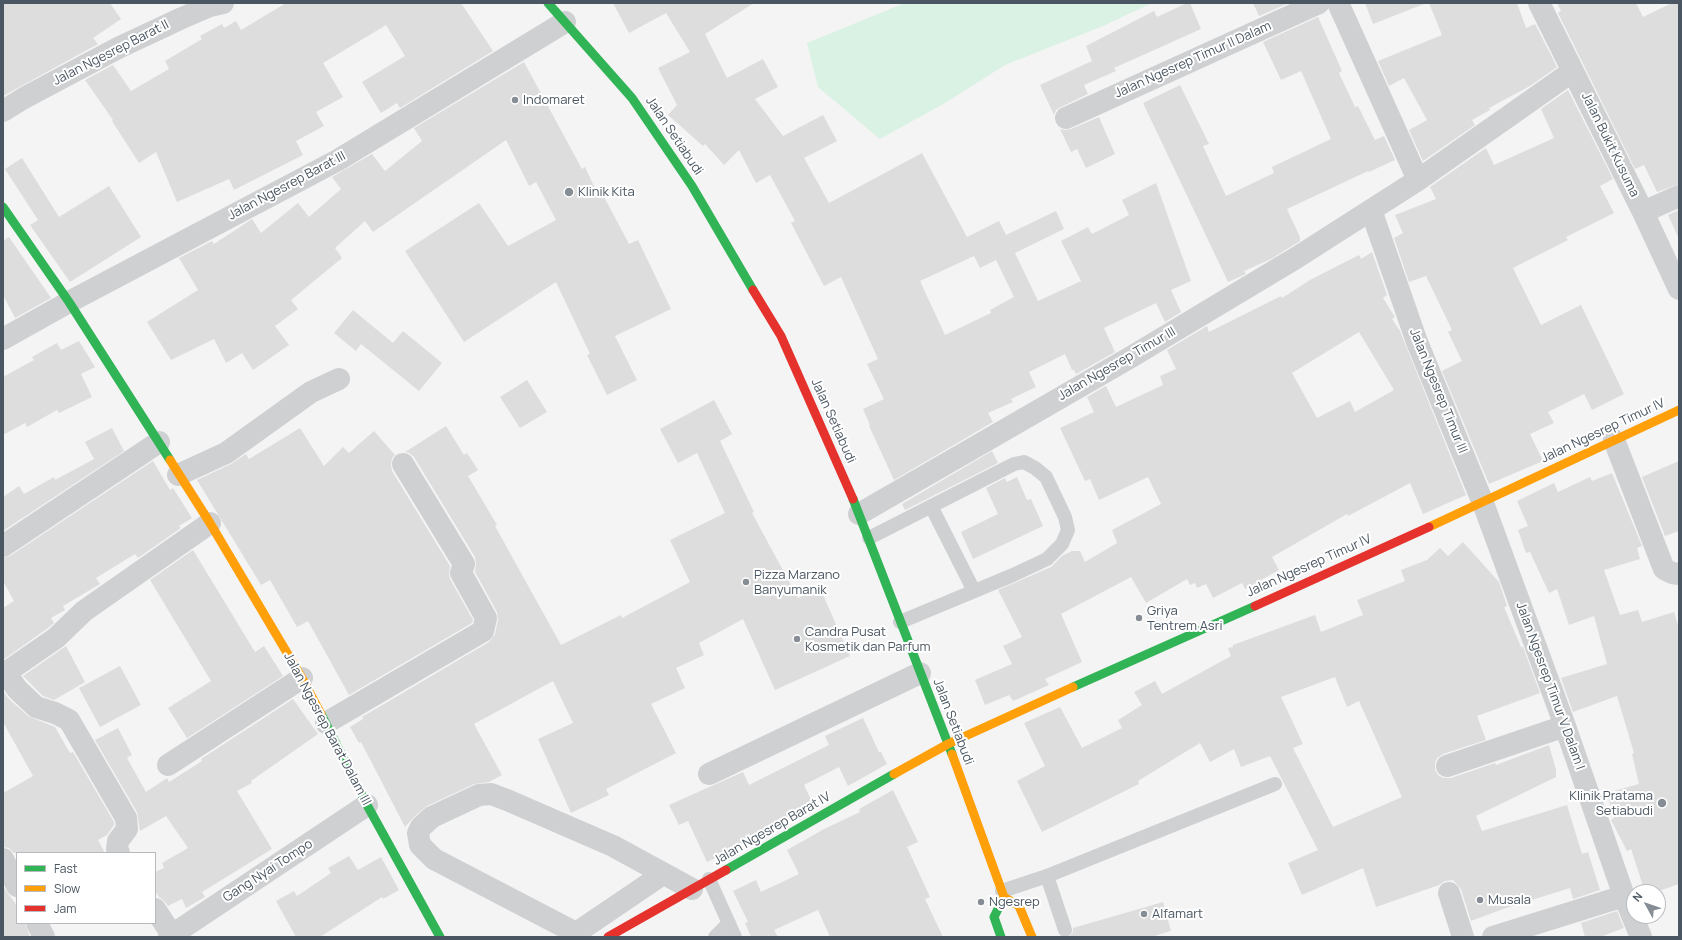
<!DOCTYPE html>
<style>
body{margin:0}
#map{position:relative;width:1682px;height:940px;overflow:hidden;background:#f4f4f4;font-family:Manrope,sans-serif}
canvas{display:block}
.frame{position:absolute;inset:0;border:4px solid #4a5661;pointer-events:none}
.legend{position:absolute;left:16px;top:852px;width:140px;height:72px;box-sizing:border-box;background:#fff;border:1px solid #b7bbc0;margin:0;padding:5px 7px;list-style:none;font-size:12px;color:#4a5661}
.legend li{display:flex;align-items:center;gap:8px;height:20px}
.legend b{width:20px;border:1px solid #b7bbc0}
.north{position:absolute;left:1626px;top:884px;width:40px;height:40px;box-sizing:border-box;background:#fff;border:1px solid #b7bbc0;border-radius:50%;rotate:310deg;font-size:11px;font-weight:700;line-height:16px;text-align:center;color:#4a5661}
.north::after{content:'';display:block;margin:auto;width:14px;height:18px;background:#868d94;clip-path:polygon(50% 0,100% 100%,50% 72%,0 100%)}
</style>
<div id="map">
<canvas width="1682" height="940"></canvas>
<div class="frame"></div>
<ul class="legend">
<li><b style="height:5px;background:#30b455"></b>Fast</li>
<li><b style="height:5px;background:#ff9f0a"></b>Slow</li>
<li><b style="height:5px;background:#e5322d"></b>Jam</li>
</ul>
<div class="north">N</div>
</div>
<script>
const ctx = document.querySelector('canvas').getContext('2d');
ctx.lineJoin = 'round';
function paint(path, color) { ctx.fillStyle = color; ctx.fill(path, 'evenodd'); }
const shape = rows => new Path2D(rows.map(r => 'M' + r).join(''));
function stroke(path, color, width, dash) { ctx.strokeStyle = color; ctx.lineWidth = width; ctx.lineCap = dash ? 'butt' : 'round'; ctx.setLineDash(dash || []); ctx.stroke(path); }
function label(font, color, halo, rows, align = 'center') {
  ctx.font = font + ' Manrope,sans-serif'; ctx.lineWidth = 4; ctx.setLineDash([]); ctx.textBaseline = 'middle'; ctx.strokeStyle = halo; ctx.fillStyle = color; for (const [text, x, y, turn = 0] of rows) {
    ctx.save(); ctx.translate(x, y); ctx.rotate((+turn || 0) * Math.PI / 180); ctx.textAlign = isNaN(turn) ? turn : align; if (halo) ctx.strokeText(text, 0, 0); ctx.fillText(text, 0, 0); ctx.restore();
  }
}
const green = shape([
 [905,3,1152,3,1103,26,1005,65,945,103,880,139,818,87,807,43]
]);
const building = shape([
 [3,3,110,3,121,19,93,38,98,44,3,96],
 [286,3,461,3,493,51,400,108,397,103,381,113,362,82,405,56,386,25,323,63,343,97,316,112,324,126,296,141,303,155,234,190,229,179,177,202,156,152,139,163,112,121,113,120,85,80,113,65,131,91,169,69,165,61,202,39,200,36,222,24,224,28,236,21,241,30],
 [613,3,754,3,705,34,727,78,763,59,778,87,755,99,783,136,823,115,837,141,804,158,829,203,922,153,967,237,999,221,1006,235,1056,211,1064,229,1015,253,1038,301,1081,281,1061,241,1088,227,1092,234,1129,215,1122,200,1156,183,1191,281,1171,290,1181,312,1165,322,1156,303,1104,328,1115,352,1076,374,1074,370,1072,370,1065,354,1029,372,1036,387,1011,399,1013,402,988,413,993,422,894,480,869,426,870,425,863,409,884,399,867,364,878,359,841,277,824,286,791,223,795,221,770,175,756,183,739,150,724,165,705,144,703,146,668,115,677,105,658,68,690,52,666,13,629,33],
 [974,256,980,268,996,260,1014,297,990,310,991,313,945,335,920,281],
 [1187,3,1190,3,1201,29,1114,68,1116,71,1084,85,1088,94,1061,107,1056,110,1054,115,1040,85,1092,61,1086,46,1154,11,1157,17],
 [1253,3,1289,3,1259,16],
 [1365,3,1423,3,1424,4,1373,24],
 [1429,3,1517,3,1526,28,1535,24,1557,67,1530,86,1489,108,1490,110,1472,120,1475,125,1423,161,1409,130,1427,120,1404,78,1389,86,1378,61,1442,35],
 [1557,3,1636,3,1643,17,1672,3,1679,3,1679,184,1657,192,1644,165,1635,169,1558,13,1561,11],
 [1318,17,1342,71,1339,73,1355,107,1358,106,1375,140,1384,136,1395,160,1369,172,1368,171,1287,209,1300,237,1300,241,1271,259,1244,271,1246,274,1228,282,1143,103,1180,85,1209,144,1203,146,1226,196,1274,173,1272,167,1331,139,1301,71,1281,80,1263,42],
 [524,62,582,169,585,167,599,197,603,195,629,244,638,240,671,309,615,336,637,380,607,395,587,355,590,354,556,282,464,342,405,251,479,203,508,246,556,220,536,182,529,186,506,140,373,232,365,221,335,248,342,258,291,300,298,309,275,326,289,345,253,370,242,353,226,363,214,339,171,360,147,322,198,290,179,258,212,241,214,244,252,219,261,233,298,203,309,217,341,189,332,177,372,154,385,171,422,141,414,128],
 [1568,90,1613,179,1600,186,1614,213,1566,237,1568,240,1513,268,1541,325,1581,305,1624,394,1592,410,1584,394,1548,412,1554,423,1530,434,1543,461,1489,484,1442,371,1462,361,1448,332,1452,330,1426,276,1409,282,1394,238,1403,233,1395,215,1436,199,1430,187,1486,148,1494,165,1554,138,1541,109],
 [1099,117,1115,154,1086,168,1077,149,1071,152,1060,129,1065,130,1071,129],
 [22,158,59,217,109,186,141,237,70,282,30,225,38,220,5,169],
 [1679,210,1679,239,1668,215],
 [9,237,51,298,15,318,3,295,3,241],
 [1372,252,1387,295,1383,298,1395,317,1392,319,1400,331,1466,495,1423,514,1410,483,1348,516,1347,514,1272,557,1279,570,1245,589,1242,583,1213,598,1206,584,1197,588,1195,583,1190,585,1187,579,1146,603,1131,577,1061,614,1082,662,1045,679,1049,685,1013,701,1009,695,985,705,975,680,1012,664,1003,646,1022,637,998,590,1051,567,1062,556,1072,551,1080,551,1085,562,1117,543,1112,530,1161,504,1148,477,1099,500,1090,479,1085,481,1060,428,1094,412,1087,397,1106,386,1116,407,1163,385,1160,376,1176,369,1167,350,1207,326,1209,332,1281,296,1282,298,1310,280,1359,255,1361,259],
 [1359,332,1394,390,1355,412,1350,401,1317,418,1292,373],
 [353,310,393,343,403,331,442,363,419,391,361,344,356,351,334,333],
 [79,341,95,367,81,374,92,397,59,413,57,410,27,427,25,423,3,435,3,377,34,360,32,357,57,343,61,350],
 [527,380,547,412,520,428,500,397],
 [714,400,732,434,720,441,754,512,752,513,798,598,820,588,850,656,775,690,743,619,699,643,704,655,676,668,685,688,651,704,676,753,606,789,609,795,571,813,538,739,573,723,553,681,474,724,502,775,489,782,474,784,427,806,413,818,405,827,361,742,359,743,350,727,363,719,362,717,489,642,495,634,498,620,497,612,475,572,476,563,475,557,414,457,409,453,405,452,446,426,464,455,467,453,478,470,468,476,497,525,495,526,561,645,621,615,622,618,690,582,670,540,725,513,697,453,678,463,660,429],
 [112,428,124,451,3,531,3,497,19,486,24,494,54,477,55,480,94,459,85,442],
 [300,428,324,466,343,447,349,453,374,431,395,455,392,458,391,464,392,471,450,566,449,574,450,579,473,620,472,623,349,695,308,621,297,627,270,580,261,585,197,480,231,464,246,454,249,459],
 [992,451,998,463,905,510,902,504],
 [153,461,170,490,173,488,192,518,179,526,181,528,138,558,135,554,96,578,100,584,63,606,65,610,51,618,54,623,48,628,3,660,3,608,14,601,3,581,3,558,10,556],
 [1679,461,1679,531,1665,536,1642,477],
 [1612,473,1642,546,1637,548,1640,559,1604,570,1620,615,1638,610,1642,622,1674,612,1679,629,1679,884,1656,892,1645,892,1631,849,1627,851,1611,820,1614,818,1607,793,1639,784,1632,754,1634,753,1617,696,1573,712,1561,678,1607,664,1594,616,1569,625,1557,589,1549,593,1530,552,1526,553,1518,530,1528,526,1517,501,1554,483,1558,492,1590,477,1592,481],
 [1017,477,1027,500,1031,499,1043,526,973,559,961,532,998,514,986,488,1005,478,1007,482],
 [1463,542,1499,582,1507,606,1504,607,1521,647,1523,647,1540,693,1477,716,1486,740,1443,754,1437,758,1435,763,1435,770,1439,776,1444,778,1451,778,1495,763,1496,765,1549,745,1556,770,1556,777,1476,816,1482,831,1567,805,1582,854,1588,852,1600,890,1573,899,1570,888,1503,909,1471,921,1461,889,1453,880,1445,881,1439,885,1376,907,1363,868,1302,895,1288,863,1318,850,1270,756,1241,767,1234,749,1210,762,1200,743,1138,781,1139,784,1042,832,1017,781,1045,766,1024,723,1060,707,1082,748,1122,728,1118,720,1142,705,1134,692,1155,681,1162,694,1231,656,1228,648,1233,647,1233,645,1315,615,1321,632,1363,615,1357,600,1405,581,1401,570,1427,560,1440,548,1448,556],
 [1335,677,1347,707,1359,701,1402,797,1333,827,1293,748,1303,744,1281,697],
 [193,550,255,652,264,646,283,676,187,738,168,708,211,681,150,580],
 [66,646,85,682,54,700,43,696,23,676],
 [120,666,141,705,100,727,79,688],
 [3,691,8,698,28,716,55,727,70,753,73,752,114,822,114,825,107,835,98,840,105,853,14,853,9,848,3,847,3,793,33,776,3,722],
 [293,699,318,734,251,781,252,783,237,791,272,849,202,892,205,897,186,908,182,899,168,906,165,902,159,897,155,891,155,872,164,868,162,863,188,848,166,816,140,831,137,812,95,740,118,728,132,755,127,758,146,792,167,778,169,782,202,761,201,759],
 [863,718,879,752,881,752,887,764,848,786,839,767,804,785,814,806,749,842,707,862,688,821,679,825,669,805,743,772,749,785,829,745,825,736],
 [893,790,918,842,907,847,930,897,925,899,943,937,830,937,818,910,774,930,778,937,751,937,745,923,748,922,733,891,756,880,761,892,799,874,787,850,824,829,860,812,859,809],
 [349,856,358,870,381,857,399,890,383,899,382,897,320,937,296,937,276,901,294,891,297,896,331,873,328,868],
 [3,886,17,906,17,923,25,923,30,937,3,937],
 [1163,902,1171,931,1151,937,1069,937,1073,932,1073,928],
 [1617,911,1624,928,1600,937,1585,937,1581,923]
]);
const lane = shape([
 [931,506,974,591],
 [869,538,1014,464,1024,462,1035,468,1046,477,1065,517,1068,530,1062,544,1047,559,1013,575,900,622],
 [1047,876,1065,930],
 [709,879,735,937],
 [1002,891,1047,876,1275,784],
 [715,937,729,923]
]);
const street = shape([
 [1338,3,1418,180],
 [1539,3,1643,212,1679,289],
 [3,111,24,98,118,48,182,18,210,6,223,3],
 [1066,118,1319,3],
 [1371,210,1417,342,1483,503,1565,726,1624,896,1641,937],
 [1643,212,1679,196],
 [3,339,69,302,338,160,565,22],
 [1614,440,1664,569,1672,573,1679,574],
 [178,475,226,453,311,392,339,379],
 [859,514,1131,357,1296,258,1418,180,1573,71],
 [3,546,159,442],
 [326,723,483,631,486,618,461,573,464,564,403,464],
 [168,765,302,678],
 [1447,766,1565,726],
 [709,774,920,673],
 [119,853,117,849,118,841,127,829,126,818,69,720,55,713,36,707,17,689,9,677,11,669,56,638,84,611,210,523],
 [3,859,17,886],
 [663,874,576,933,434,859,420,845,418,833,421,827,432,817,479,795,491,794,507,800,613,846,692,889],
 [1449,893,1463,937],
 [155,909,172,935],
 [37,923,44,937],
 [169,937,367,805],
 [1493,937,1624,896]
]);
const fast = shape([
 [548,3,632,98,692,186,753,290],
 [3,207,69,302,170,460],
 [853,499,952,754],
 [1073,687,1255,606],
 [321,714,367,805,440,937],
 [726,870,894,774],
 [1001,937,994,917,1004,897]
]);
const slow = shape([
 [170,460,210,523,302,678,321,714],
 [1429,527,1679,410],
 [952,754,1004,897,1019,906,1032,937],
 [894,774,948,744,1073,687]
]);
const jam = shape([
 [753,290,781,336,853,499],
 [1255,606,1429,527],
 [608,937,726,870]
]);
const markers = [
 [515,100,4,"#868d94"],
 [569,192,5,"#868d94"],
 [746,582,4,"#868d94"],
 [1139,618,4,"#868d94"],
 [797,639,4,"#868d94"],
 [1662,803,5,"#868d94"],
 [1480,900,4,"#868d94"],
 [981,902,4,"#868d94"],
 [1144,914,4,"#868d94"]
];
const streetNames = [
 ["Jalan Ngesrep Barat II",111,53,-27],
 ["Jalan Ngesrep Timur II Dalam",1193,60,-24],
 ["Jalan Setiabudi",674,136,56],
 ["Jalan Bukit Kusuma",1610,145,64],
 ["Jalan Ngesrep Barat III",287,186,-28],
 ["Jalan Ngesrep Timur III",1117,364,-30],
 ["Jalan Ngesrep Timur III",1438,391,68],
 ["Jalan Setiabudi",833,421,66],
 ["Jalan Ngesrep Timur IV",1603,431,-25],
 ["Jalan Ngesrep Timur IV",1309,566,-24],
 ["Jalan Ngesrep Timur V Dalam I",1550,686,70],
 ["Jalan Setiabudi",953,722,69],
 ["Jalan Ngesrep Barat Dalam III",327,729,62],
 ["Jalan Ngesrep Barat IV",772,829,-30],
 ["Gang Nyai Tompo",268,871,-33]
];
const poiNames = [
 ["Indomaret",523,100],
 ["Klinik Kita",578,192],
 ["Pizza Marzano",754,575],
 ["Banyumanik",754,590],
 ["Griya",1147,611],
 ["Tentrem Asri",1147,626],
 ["Candra Pusat",805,632],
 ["Kosmetik dan Parfum",805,647],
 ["Klinik Pratama",1653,796,"right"],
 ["Setiabudi",1653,811,"right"],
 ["Musala",1488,900],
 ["Ngesrep",989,902],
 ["Alfamart",1152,914]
];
paint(green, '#d9f2e3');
paint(building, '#ddddde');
stroke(lane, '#ced0d2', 14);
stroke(street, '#ced0d2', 22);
stroke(fast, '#30b455', 9);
stroke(slow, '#ff9f0a', 9);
stroke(jam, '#e5322d', 9);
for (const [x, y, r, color] of markers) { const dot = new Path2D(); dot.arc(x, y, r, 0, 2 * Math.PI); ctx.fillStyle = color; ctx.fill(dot); stroke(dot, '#fff', 1.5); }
label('13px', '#4a5661', '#fff', streetNames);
label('13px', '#4a5661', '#fff', poiNames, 'left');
</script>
